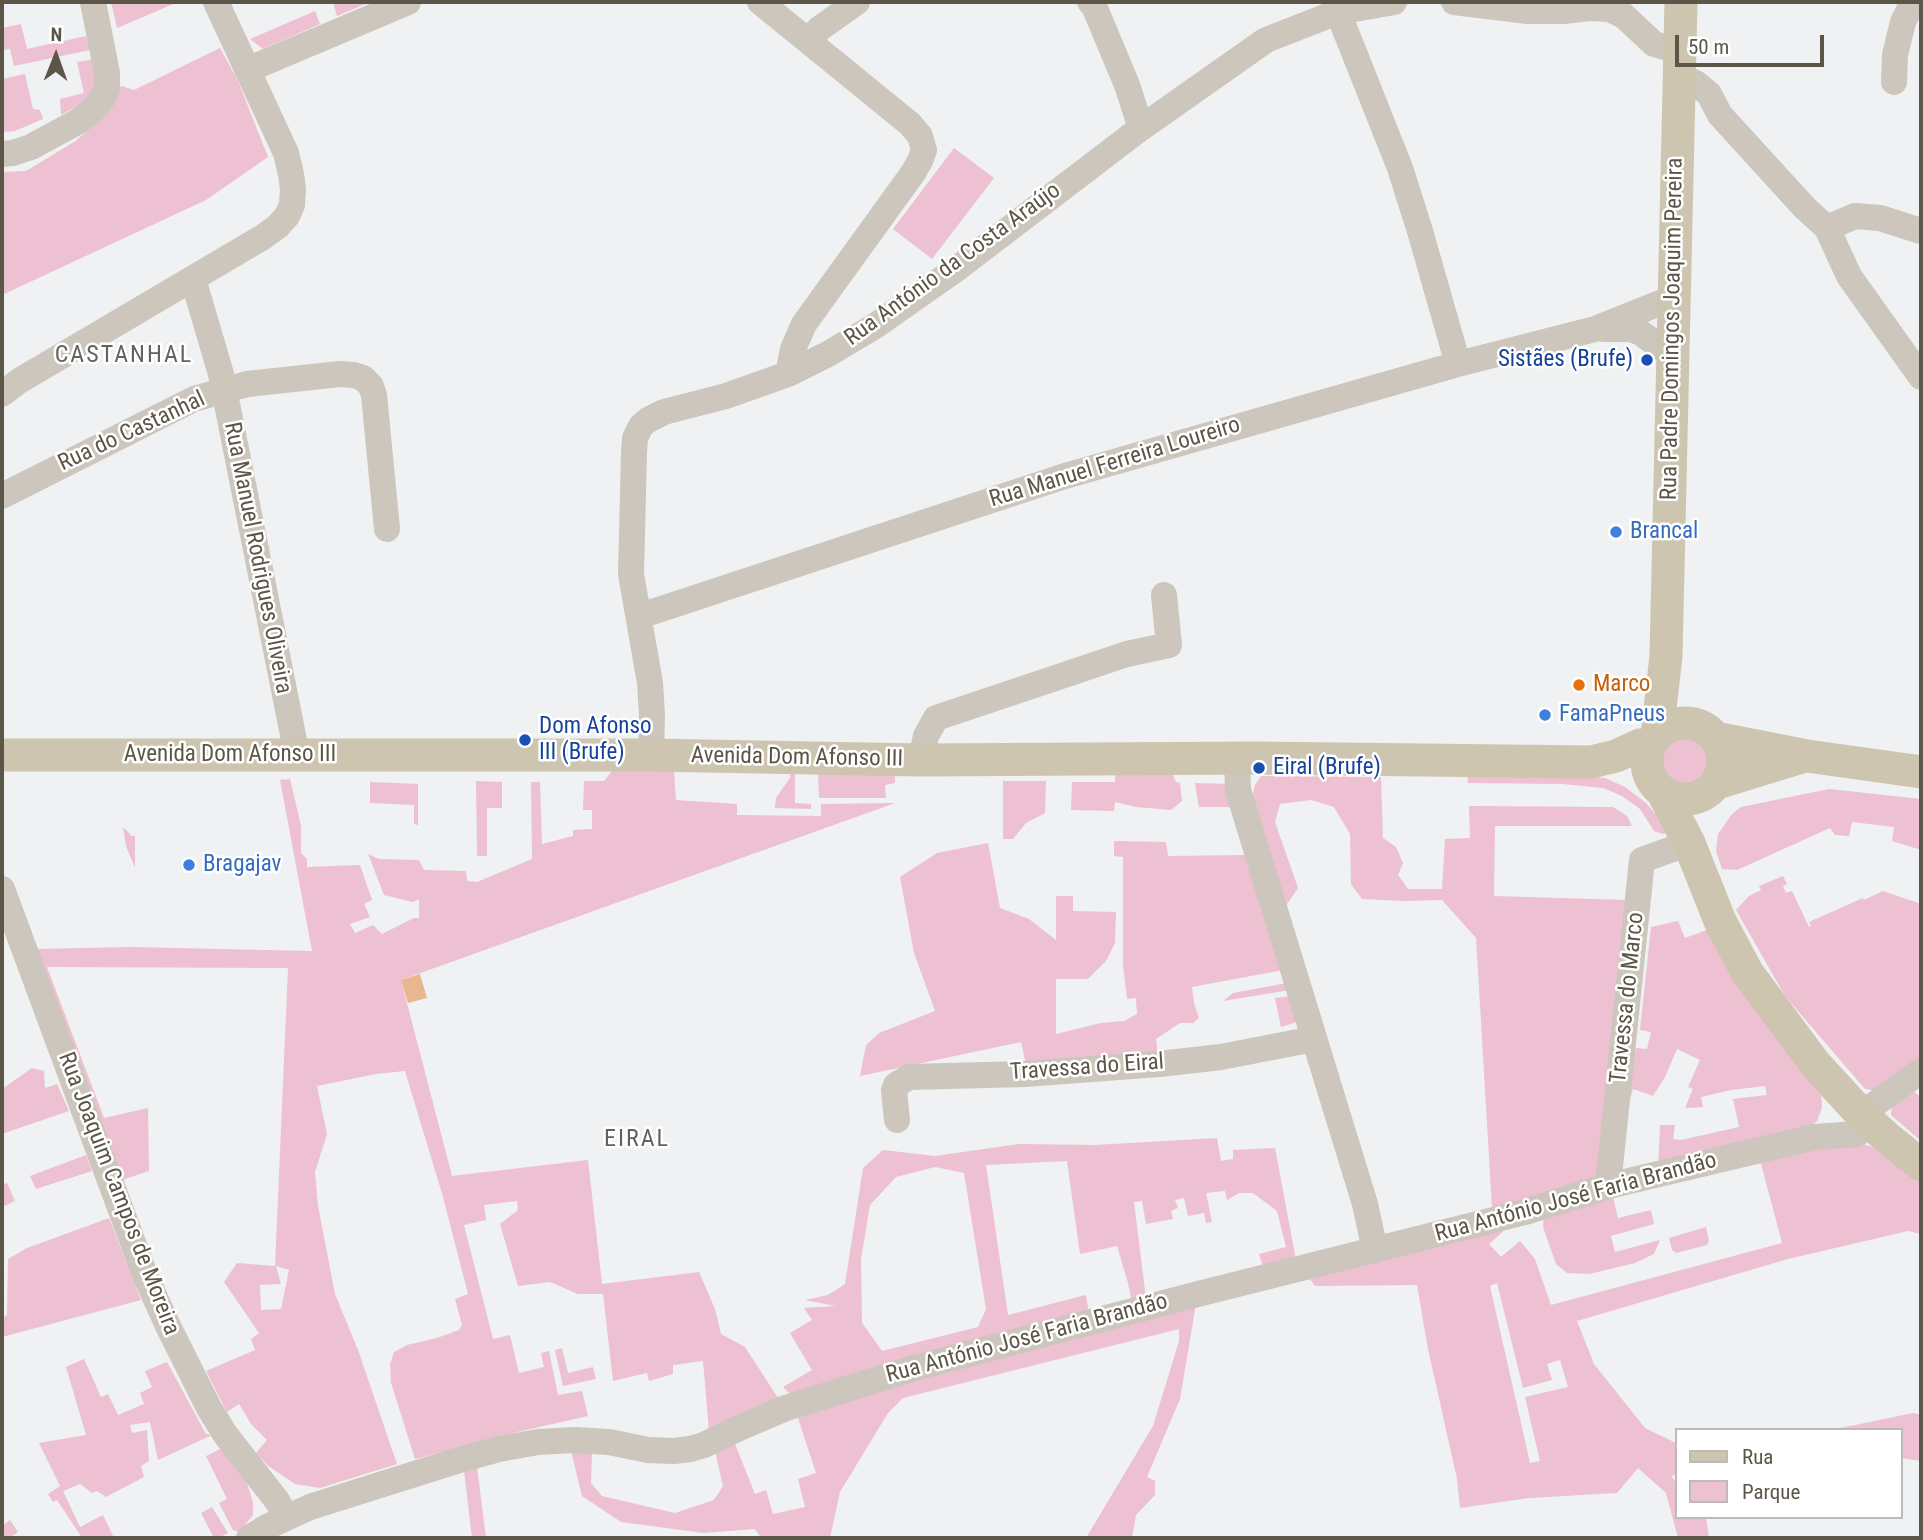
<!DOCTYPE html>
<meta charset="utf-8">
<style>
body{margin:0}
#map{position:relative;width:1923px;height:1540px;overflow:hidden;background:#eff1f2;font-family:"Roboto Condensed",sans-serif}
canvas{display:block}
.frame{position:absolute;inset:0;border:4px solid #5c5648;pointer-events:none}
.legend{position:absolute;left:1675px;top:1428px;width:228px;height:91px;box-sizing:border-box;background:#fff;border:2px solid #bebbb6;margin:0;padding:9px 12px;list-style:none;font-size:21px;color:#5c5648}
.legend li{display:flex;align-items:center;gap:14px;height:35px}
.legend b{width:35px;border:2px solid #bebbb6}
.north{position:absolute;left:21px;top:21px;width:70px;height:70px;-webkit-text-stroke:5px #fff;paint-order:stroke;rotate:1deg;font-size:19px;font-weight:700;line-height:28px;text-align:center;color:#5c5648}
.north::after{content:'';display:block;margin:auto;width:24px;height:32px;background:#5c5648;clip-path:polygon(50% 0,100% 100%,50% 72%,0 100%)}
.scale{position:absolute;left:1675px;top:35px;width:149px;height:32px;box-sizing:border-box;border:4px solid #5c5648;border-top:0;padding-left:9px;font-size:21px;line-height:24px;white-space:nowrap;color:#5c5648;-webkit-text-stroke:5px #fff;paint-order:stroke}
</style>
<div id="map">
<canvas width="1923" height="1540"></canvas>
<div class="frame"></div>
<ul class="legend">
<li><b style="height:9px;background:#cdc5b0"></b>Rua</li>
<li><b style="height:19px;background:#edc0d2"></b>Parque</li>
</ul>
<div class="north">N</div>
<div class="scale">50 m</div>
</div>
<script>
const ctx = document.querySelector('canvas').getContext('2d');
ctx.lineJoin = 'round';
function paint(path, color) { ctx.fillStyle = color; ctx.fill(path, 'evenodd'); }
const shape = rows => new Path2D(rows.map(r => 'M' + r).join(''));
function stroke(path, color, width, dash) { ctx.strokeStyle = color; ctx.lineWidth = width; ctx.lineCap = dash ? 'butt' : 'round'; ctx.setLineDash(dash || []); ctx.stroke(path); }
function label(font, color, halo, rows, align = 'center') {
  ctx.font = font + ' "Roboto Condensed",sans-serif'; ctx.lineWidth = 5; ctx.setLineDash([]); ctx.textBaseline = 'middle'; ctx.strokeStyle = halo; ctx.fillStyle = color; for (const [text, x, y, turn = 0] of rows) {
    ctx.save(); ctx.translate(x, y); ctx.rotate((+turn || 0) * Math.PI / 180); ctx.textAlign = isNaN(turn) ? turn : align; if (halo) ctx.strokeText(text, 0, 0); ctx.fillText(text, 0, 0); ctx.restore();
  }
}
const green = shape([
 [111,2,178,2,117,28],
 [333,2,370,2,337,16],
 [315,11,320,24,263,49,250,39],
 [21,24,27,49,86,36,90,50,14,66,10,49,2,50,2,28],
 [220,48,238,81,268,157,206,200,2,295,2,172,26,171,74,142,105,116,121,86,134,90],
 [95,59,97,85,89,100,61,115,60,99,84,93,77,62],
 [25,74,33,109,40,110,43,119,15,131,2,132,2,79],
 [954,148,994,178,932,259,893,229],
 '1659 759a26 26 0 1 1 52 0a26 26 0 1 1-52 0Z',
 [790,770,795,770,795,803,811,804,811,809,775,808,776,798,790,778],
 [818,770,895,770,895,783,885,785,886,798,819,798],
 [612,771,674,771,676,800,737,804,737,815,821,816,821,804,895,803,401,980,452,1176,588,1160,602,1284,699,1272,715,1309,721,1334,745,1347,780,1401,709,1431,703,1361,673,1365,673,1374,649,1381,647,1373,613,1381,603,1294,578,1294,550,1282,518,1286,500,1224,518,1210,517,1201,484,1205,486,1220,464,1225,493,1339,510,1335,519,1373,544,1367,541,1353,549,1351,558,1395,582,1391,588,1416,517,1432,415,1459,391,1383,390,1364,394,1352,407,1345,437,1338,459,1330,462,1325,455,1299,468,1294,443,1197,405,1071,376,1074,317,1086,327,1134,315,1172,318,1206,335,1294,358,1350,397,1464,320,1488,295,1484,267,1465,256,1453,267,1440,251,1424,239,1404,227,1412,206,1371,255,1350,251,1339,259,1333,224,1282,237,1263,275,1266,288,968,47,967,104,1118,148,1108,149,1171,122,1180,35,949,130,947,312,951,280,780,290,779,301,826,301,853,307,859,307,867,360,865,372,900,364,904,370,917,350,924,355,933,373,925,382,934,414,918,419,918,419,899,413,902,384,895,368,854,379,859,419,860,424,870,466,871,467,881,477,882,532,859,531,782,540,782,542,844,573,836,573,830,592,829,592,810,583,810,584,781,604,781],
 [276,1266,289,1270,281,1309,261,1310,260,1285,281,1284],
 [1115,771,1172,773,1176,782,1180,783,1182,801,1171,810,1136,807,1115,802,1114,811,1071,810,1072,782,1115,782],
 [1467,774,1573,775,1605,778,1625,787,1646,803,1671,832,1663,834,1654,831,1640,809,1622,796,1603,788,1563,784,1468,783],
 [1261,776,1381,777,1383,838,1396,847,1403,863,1398,875,1408,889,1442,889,1445,839,1470,838,1469,806,1613,807,1627,816,1632,826,1495,826,1494,896,1628,900,1596,1182,1492,1208,1476,938,1442,900,1403,901,1362,899,1351,884,1350,834,1334,807,1311,800,1280,804,1275,822,1298,888,1285,907,1252,798,1255,785],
 [476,781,502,782,502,808,487,808,487,856,477,856],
 [1003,781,1046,781,1045,813,1026,823,1013,839,1003,839],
 [370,782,418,784,418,825,414,824,414,805,370,803],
 [1195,783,1228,784,1234,807,1199,807],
 [1829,789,1921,799,1921,850,1892,841,1894,827,1852,822,1849,836,1835,835,1830,828,1737,870,1722,869,1716,851,1718,834,1732,814,1741,807],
 [123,827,132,836,135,836,135,868,126,846],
 [1114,841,1166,842,1168,856,1249,855,1283,970,1192,987,1194,1003,1199,1018,1193,1023,1180,1023,1156,1039,1158,1056,1026,1064,1021,1042,860,1076,866,1045,879,1033,935,1011,914,953,900,877,937,853,988,843,1000,908,1029,919,1056,940,1056,896,1073,896,1073,911,1116,912,1115,943,1106,961,1088,979,1056,979,1056,1034,1101,1023,1124,1021,1137,1014,1136,998,1127,999,1123,965,1123,857,1114,856],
 [1783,876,1787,884,1783,886,1786,893,1792,891,1809,927,1811,926,1809,922,1863,898,1864,900,1883,891,1921,904,1921,1060,1878,1091,1865,1089,1785,996,1736,910,1749,896,1761,890,1759,886],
 [1678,921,1685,938,1707,930,1821,1094,1822,1108,1817,1121,1809,1128,1658,1167,1660,1125,1675,1125,1673,1139,1681,1140,1739,1127,1733,1099,1767,1095,1765,1086,1731,1090,1701,1097,1703,1107,1685,1108,1693,1089,1688,1087,1700,1060,1677,1049,1665,1077,1653,1096,1633,1089,1624,1122,1624,1096,1636,1048,1647,1049,1651,1032,1640,1030,1651,927],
 [1287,983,1290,990,1223,1001,1233,993],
 [1291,996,1300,1021,1281,1027,1275,998],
 [32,1068,44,1071,45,1088,57,1084,69,1111,2,1134,2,1089],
 [1910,1087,1921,1098,1921,1141,1891,1115,1892,1103],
 [1217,1138,1221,1161,1233,1159,1233,1150,1275,1148,1296,1260,1264,1269,1259,1254,1286,1247,1277,1211,1253,1193,1239,1193,1227,1200,1225,1191,1206,1193,1212,1222,1206,1223,1204,1213,1188,1216,1184,1198,1175,1200,1178,1208,1171,1211,1173,1219,1146,1224,1142,1201,1134,1202,1146,1299,1132,1303,1128,1283,1117,1246,1080,1254,1067,1161,986,1165,1008,1315,1086,1295,1089,1314,793,1397,783,1387,812,1370,790,1333,812,1320,804,1308,836,1306,805,1300,828,1295,845,1284,863,1168,883,1150,935,1156,1019,1144,1095,1145],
 [935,1167,964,1173,986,1309,978,1327,882,1351,862,1323,861,1259,870,1205,896,1177],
 [1858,1142,1880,1150,1921,1181,1921,1234,1908,1231,1788,1259,1577,1321,1594,1364,1645,1428,1676,1443,1676,1475,1671,1476,1676,1482,1676,1517,1706,1517,1709,1538,1678,1538,1666,1493,1638,1468,1617,1493,1529,1498,1460,1508,1457,1479,1428,1349,1417,1285,1315,1286,1308,1277,1508,1227,1489,1244,1501,1257,1520,1241,1535,1259,1551,1305,1782,1243,1760,1160],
 [1497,1283,1523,1388,1552,1380,1547,1364,1560,1360,1568,1387,1525,1397,1540,1461,1530,1463,1490,1286],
 [86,1155,92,1171,36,1189,30,1176],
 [7,1183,15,1201,2,1207,2,1185],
 [1613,1197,1618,1218,1651,1210,1654,1224,1611,1236,1615,1252,1660,1240,1654,1254,1635,1263,1589,1274,1567,1273,1556,1264,1543,1227,1544,1216],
 [109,1218,141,1300,2,1337,2,1318,7,1315,8,1259,27,1248],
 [1706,1227,1709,1241,1707,1245,1676,1253,1672,1250,1669,1238],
 [1196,1304,1180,1399,1147,1477,1155,1481,1155,1495,1136,1515,1132,1538,1086,1538,1153,1426,1179,1341,1179,1329,903,1398,888,1413,840,1492,830,1538,761,1538,755,1529,704,1533,621,1522,582,1496,571,1451,592,1448,591,1483,602,1496,675,1513,714,1500,723,1486,714,1447,733,1439,755,1494,766,1490,773,1514,805,1507,798,1479,816,1473,796,1412],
 [562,1348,568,1373,593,1367,596,1379,563,1386,555,1350],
 [84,1359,101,1397,108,1394,118,1415,144,1404,140,1393,152,1387,145,1371,167,1362,206,1434,212,1435,158,1460,150,1422,130,1425,132,1433,147,1430,149,1461,141,1466,144,1477,106,1497,97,1491,92,1493,80,1484,63,1491,80,1527,103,1515,114,1538,79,1538,81,1536,57,1500,53,1502,48,1494,60,1486,39,1443,86,1435,66,1367],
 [1913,1413,1921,1415,1921,1461,1900,1458,1900,1430,1831,1430],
 [222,1448,247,1483,253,1502,253,1515,239,1532,233,1530,219,1503,227,1499,206,1456],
 [477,1467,486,1538,472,1538,464,1471],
 [212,1507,228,1533,218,1538,214,1538,201,1513],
 [10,1520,18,1532,9,1538,2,1538,2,1526]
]);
const water = shape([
 [420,974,427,998,408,1003,401,980]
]);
const minor = shape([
 [760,2,808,41],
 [1090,2,1094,6,1127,85,1141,128],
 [1454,2,1528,11,1564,11,1589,8,1610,9,1624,16,1654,44,1680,51],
 [1338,12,1400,168,1420,231,1458,364],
 [247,70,408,2],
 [1679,75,1697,84,1709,94,1720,115,1805,208,1827,228,1849,276,1921,377],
 [1894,82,1895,55,1903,22,1913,2],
 [2,154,13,153,31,147,79,121,93,110,102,99,107,88,107,73,93,2],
 [1827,228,1855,216,1880,218,1921,231],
 [193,279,221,374,297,755],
 [1604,329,1631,329,1641,333,1673,356],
 [788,374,793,349,804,324,913,173,920,161,924,150,920,136,910,124,808,41,819,29,857,2],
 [2,394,19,381,263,237,278,226,287,216,292,205,293,189,291,174,286,153,216,2],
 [2,496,194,399,247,384,340,374,354,375,363,378,371,386,374,395,387,529],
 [640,616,1065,476,1458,364,1595,329,1675,297],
 [651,755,652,715,650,683,631,574,634,453,635,438,641,426,648,420,664,412,726,396,788,374,828,354,875,326,959,267,1141,128,1266,40,1338,12,1394,2],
 [1237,758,1238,790,1365,1204,1375,1250],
 [921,760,926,736,936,718,1127,654,1169,645,1164,595],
 [2,889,145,1275,168,1326,209,1408,225,1434,278,1502,286,1518],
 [1861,1114,1921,1071],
 [897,1120,894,1090,896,1085,909,1077,1025,1074,1159,1064,1221,1057,1314,1039],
 [1608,1186,1642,860,1689,843],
 [249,1538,269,1526,310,1507,456,1461,499,1449,538,1442,574,1440,609,1442,648,1450,674,1451,690,1449,704,1445,737,1429,786,1408,914,1368,1198,1294,1525,1212,1608,1186,1815,1137,1856,1134,1873,1124]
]);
const major = shape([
 '1647 761a38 38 0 1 1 76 0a38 38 0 1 1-76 0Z',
 [1657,735,1666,656,1681,2],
 [1715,738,1807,756,1921,772],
 [2,755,651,755,921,760,1255,758,1591,762,1616,756,1640,745,1651,744],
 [1717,783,1805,756],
 [1663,793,1689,843,1720,921,1747,972,1816,1065,1861,1114,1885,1136,1921,1165]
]);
const markers = [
 [1647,360,7,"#1a4fb4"],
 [1616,532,7,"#3f7fe0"],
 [1579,685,7,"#e8710a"],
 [1545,715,7,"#3f7fe0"],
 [525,740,7,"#1a4fb4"],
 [1259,768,7,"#1a4fb4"],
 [189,865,7,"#3f7fe0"]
];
const streetNames = [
 ["Rua António da Costa Araújo",953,265,-36],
 ["Rua Padre Domingos Joaquim Pereira",1673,329,-89],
 ["Rua do Castanhal",132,432,-25],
 ["Rua Manuel Ferreira Loureiro",1115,463,-17],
 ["Rua Manuel Rodrigues Oliveira",257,558,79],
 ["Avenida Dom Afonso III",230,755],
 ["Avenida Dom Afonso III",797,758,1],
 ["Travessa do Marco",1628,998,-84],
 ["Travessa do Eiral",1087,1068,-4],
 ["Rua Joaquim Campos de Moreira",118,1194,69],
 ["Rua António José Faria Brandão",1576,1198,-15],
 ["Rua António José Faria Brandão",1027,1339,-15]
];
const transitNames = [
 ["Sistães (Brufe)",1633,360,"right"],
 ["Dom Afonso",539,727],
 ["III (Brufe)",539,753],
 ["Eiral (Brufe)",1273,768]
];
const shopNames = [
 ["Brancal",1630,532],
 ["FamaPneus",1559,715],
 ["Bragajav",203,865]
];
const foodNames = [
 ["Marco",1593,685]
];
const neighbourhoodNames = [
 ["CASTANHAL",124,356],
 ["EIRAL",637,1140]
];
paint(green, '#edc0d2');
paint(water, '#e8b68f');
stroke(minor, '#ccc6bc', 26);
stroke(major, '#cdc5b0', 33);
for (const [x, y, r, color] of markers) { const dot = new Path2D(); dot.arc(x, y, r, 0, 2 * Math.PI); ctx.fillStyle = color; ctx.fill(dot); stroke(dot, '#fff', 2.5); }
label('23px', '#5c5648', '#fff', streetNames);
label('23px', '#164399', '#fff', transitNames, 'left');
label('23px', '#366cbe', '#fff', shopNames, 'left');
label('23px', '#c56008', '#fff', foodNames, 'left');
ctx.letterSpacing = '2px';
label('24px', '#64625c', '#fff', neighbourhoodNames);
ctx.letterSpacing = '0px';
</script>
